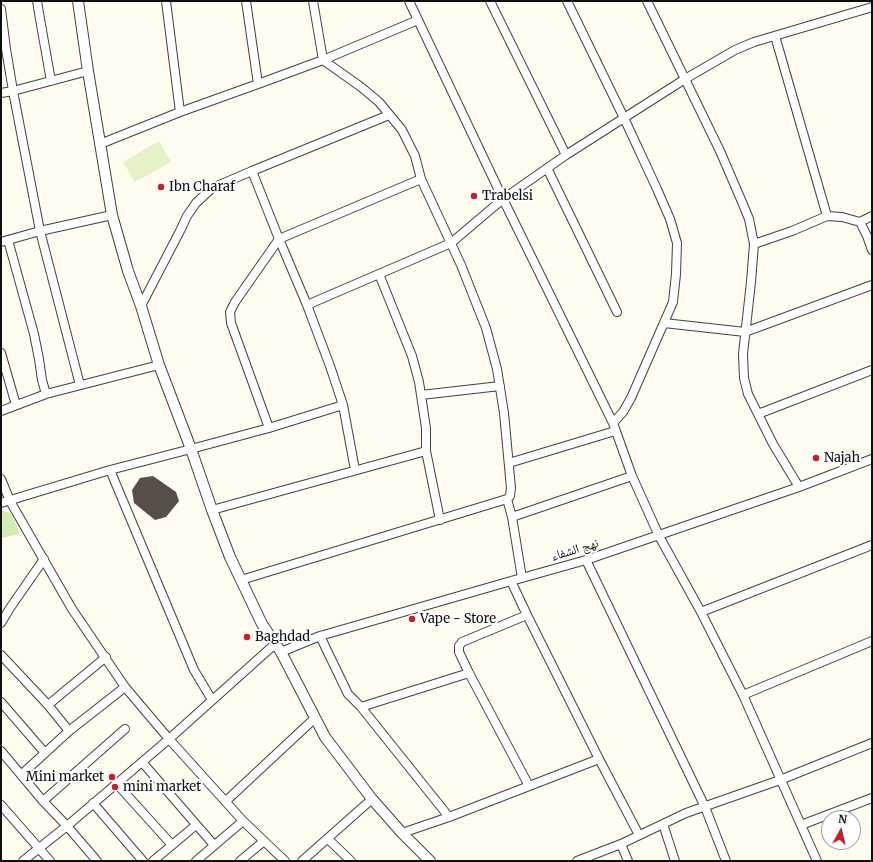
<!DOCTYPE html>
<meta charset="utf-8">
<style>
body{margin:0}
#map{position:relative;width:873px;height:862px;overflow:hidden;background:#fffbef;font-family:Merriweather,serif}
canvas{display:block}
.frame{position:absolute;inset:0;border:2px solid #0e0e0e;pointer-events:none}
.north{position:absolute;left:821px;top:810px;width:40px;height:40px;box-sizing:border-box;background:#fff;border:1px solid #9f9f9f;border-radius:50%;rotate:8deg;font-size:11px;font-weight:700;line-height:16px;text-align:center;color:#0e0e0e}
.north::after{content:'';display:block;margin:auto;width:14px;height:18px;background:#c51f2b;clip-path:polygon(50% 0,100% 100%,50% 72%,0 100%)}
</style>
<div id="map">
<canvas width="873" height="862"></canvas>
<div class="frame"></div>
<div class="north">N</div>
</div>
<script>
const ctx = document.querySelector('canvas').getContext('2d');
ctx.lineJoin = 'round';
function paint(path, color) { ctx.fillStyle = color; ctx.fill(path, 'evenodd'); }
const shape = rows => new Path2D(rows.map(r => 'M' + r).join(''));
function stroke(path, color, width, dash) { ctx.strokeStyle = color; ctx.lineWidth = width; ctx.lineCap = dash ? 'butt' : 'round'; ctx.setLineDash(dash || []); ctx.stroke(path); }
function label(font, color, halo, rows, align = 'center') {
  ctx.font = font + ' Merriweather,"Noto Naskh Arabic",serif'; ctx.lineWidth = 4; ctx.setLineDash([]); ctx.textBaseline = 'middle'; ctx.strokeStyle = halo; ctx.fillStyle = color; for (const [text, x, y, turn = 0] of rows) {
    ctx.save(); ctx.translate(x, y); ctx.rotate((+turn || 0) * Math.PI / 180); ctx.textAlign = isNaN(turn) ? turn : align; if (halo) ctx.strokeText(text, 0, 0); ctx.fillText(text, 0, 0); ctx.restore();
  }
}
const green = shape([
 [1,511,8,512,12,515,20,534,1,538]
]);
const pitch = shape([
 [159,141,171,162,135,182,123,162]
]);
const building = shape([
 [153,476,176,492,179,501,166,517,155,520,134,503,132,490,140,478]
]);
const minor = shape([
 [37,1,40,19,51,81],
 [166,1,180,112],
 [409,1,503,199,613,423,632,476,659,536,701,612,743,695,817,861],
 [490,1,566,155],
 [567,1,624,118,657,189,670,219,677,243,676,274,673,302,631,398,623,412,613,423],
 [647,1,720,151,742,202,749,219,754,244,751,282,743,354,744,378,748,394,773,444,799,487],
 [1,9,6,49,13,91,40,231,80,385],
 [775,36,827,216],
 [258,84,323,60,418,20],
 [1,93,13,91,88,71],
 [100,144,180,112,258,84,246,1],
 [547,168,617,312],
 [252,171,389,115],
 [860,222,867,236,872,250],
 [8,240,34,334,39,359,42,380,46,394],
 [1,242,40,231,112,215],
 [754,244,792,231,827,216,842,217,860,222,872,216],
 [307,305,330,366,343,405,355,470],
 [141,306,180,231,187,216,196,203,212,188,252,171,279,239,307,305,451,243,503,199,566,155,685,79,735,50,754,42,872,7],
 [664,323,745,332,872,285],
 [1,353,16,405],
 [421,395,500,386],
 [1,411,46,394,159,365],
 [758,414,872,370],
 [269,428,231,323,230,312,235,302,279,239,421,179],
 [426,451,440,520],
 [509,463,615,431],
 [110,470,194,670,212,700],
 [1,479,10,501,72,609,125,687,169,739,243,821,285,861],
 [507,499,512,517,522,578],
 [1,503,110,470,191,449,269,428,343,405],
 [212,510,426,451,426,428,419,382,412,356,379,274],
 [512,517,632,476],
 [586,560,705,807,726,861],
 [241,580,507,499,510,496,511,488,504,413,497,369,486,328,461,265,421,179,415,156,402,130,379,102,361,87,323,60,313,1],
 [511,581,527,615,599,759,639,835],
 [701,612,872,545],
 [527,615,462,642,459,646,459,652,469,673,529,786],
 [1,623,10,608,44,559],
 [320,636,348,694,361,707,449,817],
 [281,652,320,636,511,581,586,560,799,487,872,459],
 [1,655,48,705,69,731],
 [743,695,872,641],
 [1,702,45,753],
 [48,705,106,657],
 [361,707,469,673],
 [1,751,43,801,67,826,97,861],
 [142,762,214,845],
 [21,775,69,731,125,687],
 [116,783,172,845],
 [43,801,125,729],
 [226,801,315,718],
 [93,803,143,861],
 [1,805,50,861],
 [663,824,675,861],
 [801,825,872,798],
 [402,833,449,817,599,759],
 [328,839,351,861],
 [621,844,628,861],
 [23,861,67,826,169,739,275,644],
 [153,861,196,825],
 [196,861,243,821],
 [240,861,264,841],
 [302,861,372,799],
 [577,861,621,844,686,813,780,780,872,743]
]);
const tertiary = shape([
 [78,1,88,71,112,215,128,271,141,306,159,365,191,449,212,510,230,557,262,624,281,652,325,737,372,799,402,833,430,861]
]);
const markers = [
 [161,187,4,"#c51f2b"],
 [474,196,4,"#c51f2b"],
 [816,458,4,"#c51f2b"],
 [412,619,4,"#c51f2b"],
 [247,637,4,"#c51f2b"],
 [112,777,4,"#c51f2b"],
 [115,787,4,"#c51f2b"]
];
const poiNames = [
 ["Ibn Charaf",169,187],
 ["Trabelsi",482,196],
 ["Najah",824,458],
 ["Vape - Store",420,619],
 ["Baghdad",255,637],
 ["Mini market",104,777,"right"],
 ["mini market",123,787]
];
const streetNames = [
 ["نهج الشفاء",575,550,-17]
];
paint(green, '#d3ebb6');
paint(pitch, '#e5f2c8');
paint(building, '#574e4a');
stroke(minor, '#414141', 10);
stroke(tertiary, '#414141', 12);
stroke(minor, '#fff', 8);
stroke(tertiary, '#fff', 10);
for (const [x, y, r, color] of markers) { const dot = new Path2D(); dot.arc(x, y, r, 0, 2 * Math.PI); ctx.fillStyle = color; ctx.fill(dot); stroke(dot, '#fff', 1.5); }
label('13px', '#0e0e0e', '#fff', poiNames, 'left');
label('13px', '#0e0e0e', '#fff', streetNames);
</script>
